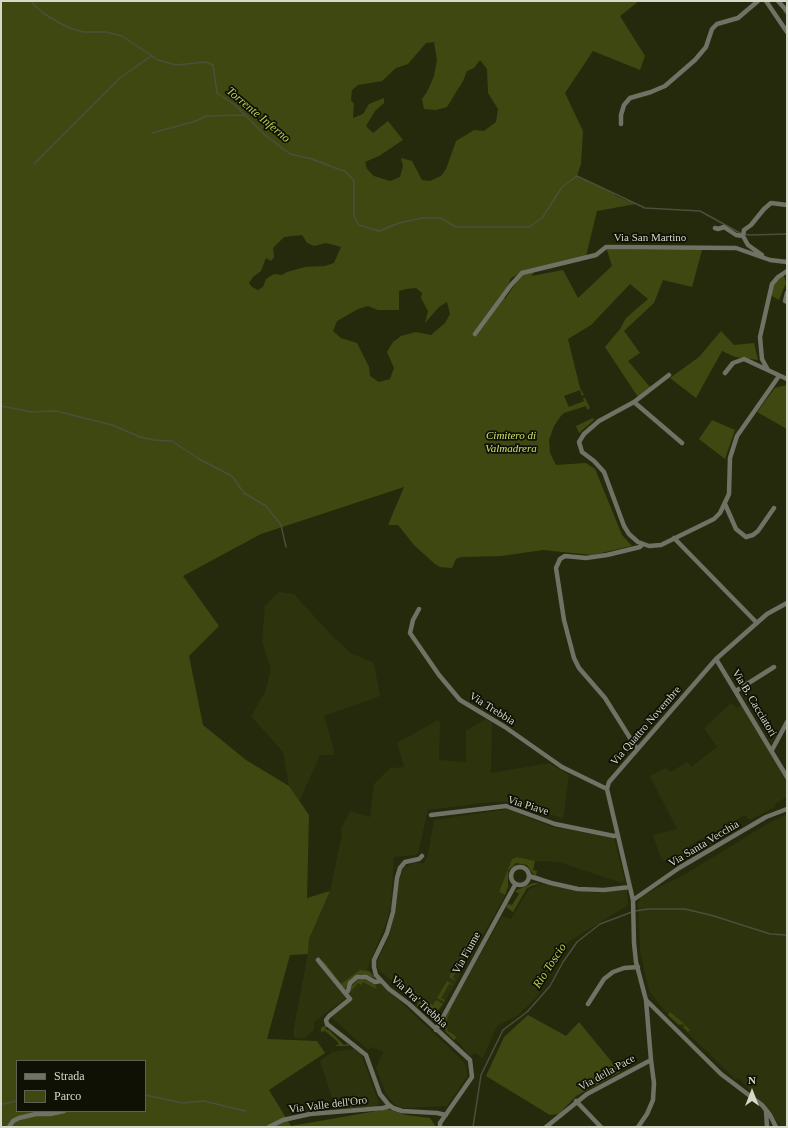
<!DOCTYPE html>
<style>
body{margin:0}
#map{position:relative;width:788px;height:1128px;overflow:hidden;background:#252a0c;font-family:"Times New Roman",serif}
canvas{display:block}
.frame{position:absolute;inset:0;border:2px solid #d5d9c7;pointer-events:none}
.legend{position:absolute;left:16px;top:1060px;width:130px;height:52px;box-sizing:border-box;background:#0f1105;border:1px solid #5e6153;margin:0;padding:5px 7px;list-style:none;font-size:12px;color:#d5d9c7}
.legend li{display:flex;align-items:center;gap:8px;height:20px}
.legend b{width:20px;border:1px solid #5e6153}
.north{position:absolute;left:732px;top:1072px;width:40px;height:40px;-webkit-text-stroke:3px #0f1105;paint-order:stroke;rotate:0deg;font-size:11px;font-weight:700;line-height:16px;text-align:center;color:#d5d9c7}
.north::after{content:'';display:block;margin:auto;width:14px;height:18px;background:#d5d9c7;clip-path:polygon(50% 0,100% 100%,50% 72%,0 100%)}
</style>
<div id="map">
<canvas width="788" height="1128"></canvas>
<div class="frame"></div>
<ul class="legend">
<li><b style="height:5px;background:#6f7264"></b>Strada</li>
<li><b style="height:11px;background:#404811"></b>Parco</li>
</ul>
<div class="north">N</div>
</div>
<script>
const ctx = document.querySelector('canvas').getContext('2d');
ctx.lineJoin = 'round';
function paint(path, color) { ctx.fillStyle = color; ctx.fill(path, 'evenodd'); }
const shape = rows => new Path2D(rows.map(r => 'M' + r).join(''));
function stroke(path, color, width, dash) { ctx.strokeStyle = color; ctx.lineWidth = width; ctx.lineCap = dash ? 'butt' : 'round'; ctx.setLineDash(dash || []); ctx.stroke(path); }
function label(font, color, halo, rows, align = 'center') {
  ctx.font = font + ' "Times New Roman",serif'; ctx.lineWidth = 3.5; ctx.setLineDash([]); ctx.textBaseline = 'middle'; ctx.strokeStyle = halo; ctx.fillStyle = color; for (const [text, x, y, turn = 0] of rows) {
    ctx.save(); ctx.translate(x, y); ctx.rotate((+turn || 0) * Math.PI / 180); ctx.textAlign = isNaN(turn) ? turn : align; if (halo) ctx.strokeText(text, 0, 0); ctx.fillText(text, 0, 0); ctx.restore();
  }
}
const built = shape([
 [279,592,294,594,333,637,351,653,374,663,380,696,324,716,334,749,334,755,320,755,299,802,289,786,283,752,251,716,265,692,271,669,262,642,265,606],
 [731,703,737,708,742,704,787,782,787,797,776,803,775,807,750,820,745,815,720,830,722,833,717,836,714,832,687,847,691,855,674,864,661,859,653,835,677,829,650,776,666,768,670,772,688,762,691,767,717,747,704,728],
 [486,719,492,722,491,773,549,763,569,775,563,819,517,802,490,802,428,810,418,853,416,855,394,857,391,903,388,918,367,970,464,1062,467,1068,467,1077,447,1106,402,1108,394,1104,386,1094,376,1068,383,1052,372,1047,368,1050,331,1017,351,999,349,996,314,1022,314,1030,304,1038,295,1038,293,1032,308,954,309,939,330,891,342,834,341,829,350,811,370,817,374,784,390,768,404,767,397,743,438,720,440,723,439,760,466,762,466,730],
 [508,809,552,827,614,838,625,881,622,883,559,862,535,861,517,857,512,859,499,892,505,896,440,1010,430,1014,378,969,377,962,390,934,400,873,405,867,413,863,424,863,428,854,434,820],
 [787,814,787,1127,782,1127,739,1078,736,1080,664,1010,649,991,640,951,638,903,641,896,684,875,767,824],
 [541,884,600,893,627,889,628,905,568,942,536,998,518,1015,497,1026,483,1058,475,1053,470,1056,445,1027,444,1019,502,916,511,919,529,889],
 [354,1049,361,1054,379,1103,376,1107,336,1110,320,1061,332,1052]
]);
const green = shape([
 [1,1,639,1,620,16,645,56,640,70,593,51,565,93,583,131,581,164,577,176,598,185,618,197,636,204,597,211,586,256,520,273,511,278,503,297,505,299,518,280,523,275,534,272,532,276,563,270,578,298,612,266,607,250,702,250,692,287,663,280,654,303,624,331,640,353,628,361,650,387,638,397,605,347,620,329,626,318,648,299,630,284,591,325,568,339,580,388,584,395,582,396,580,390,564,396,569,407,584,401,583,398,585,398,590,408,587,410,586,406,564,413,560,417,554,426,549,440,550,453,556,465,586,463,595,469,622,535,632,546,592,555,543,550,501,556,461,557,456,559,452,568,440,567,435,564,414,545,398,525,388,525,404,487,261,534,183,576,219,626,189,656,203,725,246,760,289,786,309,815,307,898,330,891,309,939,308,954,290,955,267,1039,317,1041,325,1053,269,1090,291,1126,388,1109,406,1115,430,1118,436,1127,1,1127],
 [434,42,437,60,434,76,427,92,422,99,424,109,436,110,447,107,463,81,467,71,474,68,480,60,487,69,488,93,498,109,496,122,484,131,474,130,456,141,446,169,441,176,430,181,422,180,412,161,401,158,403,166,400,177,390,181,374,176,367,169,365,162,379,156,403,140,388,121,373,133,366,126,375,111,384,103,384,98,369,104,363,114,353,118,354,104,351,100,352,90,358,85,382,81,396,68,408,64,426,43],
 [302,235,307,243,314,246,326,243,341,247,334,263,325,266,305,267,287,272,282,275,274,274,266,279,263,287,258,290,252,287,249,283,253,277,261,271,266,258,271,261,274,257,273,248,284,237],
 [416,288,422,293,421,298,428,311,425,323,439,307,447,302,450,314,445,323,431,335,416,332,401,336,393,342,387,352,394,368,390,379,379,382,370,376,369,367,357,343,341,338,333,331,337,321,358,309,368,306,378,310,399,310,399,291,406,289],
 [17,1061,145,1061,145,1111,17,1111],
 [783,273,786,283,779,300,772,296,772,284],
 [721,331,734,345,754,343,758,360,735,357,722,351,696,398,670,378,699,357],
 [787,385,787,429,757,412,775,388],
 [593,418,594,420,579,433,576,426],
 [712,420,735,430,725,459,699,439],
 [517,857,535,861,533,870,537,871,536,875,542,878,536,876,533,874,527,865,516,863,508,871,508,887,505,895,499,892,512,859],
 [533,883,540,883,527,888,513,912,506,907,508,904,512,905,519,894,515,891],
 [475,930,483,934,477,933,470,945,474,949,465,947],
 [463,951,471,956,465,955,453,977,456,981,449,977],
 [320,955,320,959,326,964,341,984,360,970,369,971,376,978,360,974,351,979,345,989,340,984,319,959],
 [363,979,375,985,377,989,363,982,361,985,358,983,352,990,353,994,351,990,352,986,358,980],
 [447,981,454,985,449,984,441,998,445,1000,445,1002,437,998],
 [420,997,433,1005,436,1000,443,1004,437,1011,426,1012,417,1006],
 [451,1009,445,1025,448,1031,457,1037,454,1040,446,1032,443,1022],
 [670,1012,682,1022,690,1030,688,1032,683,1027,685,1026,683,1024,679,1025,668,1015],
 [528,1015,566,1036,579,1022,620,1072,576,1096,559,1114,550,1115,486,1076,504,1037],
 [326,1025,328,1026,325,1028,327,1030,329,1030,344,1045,348,1044,349,1046,335,1046,339,1044,337,1041,325,1031,321,1032,321,1028]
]);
const stream = shape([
 [32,1,34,5,46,15,67,27,83,32,106,32,122,36,158,60,176,65,206,62,213,65,217,93,235,105,264,134,290,154,312,159,346,172,354,181,354,216,359,225,379,231,399,223,422,218,441,218,456,227,529,227,542,218,562,187,577,176,645,208,700,211,740,233,749,235,787,234],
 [784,11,787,15],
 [152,133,196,121,206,116,243,115],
 [34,164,120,78,151,56],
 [1,406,32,412,56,411,112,425,140,437,154,440,172,441,199,459,232,476,244,493,266,506,281,525,286,547],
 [635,911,648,909,685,909,714,916,770,934,787,935],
 [145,1095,183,1103,204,1101,245,1111],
 [1,1103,3,1104,17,1101],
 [473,1127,481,1075,503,1030,527,1012,550,986,563,962,577,942,600,924,632,912]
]);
const street = shape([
 [766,1,787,32],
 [778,1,787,11],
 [621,124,621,115,624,105,630,98,651,92,665,86,695,60,706,47,712,29,717,24,738,18,758,1],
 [715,228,718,229,724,227,736,235,743,236],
 [762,255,748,245,743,236,744,230,751,225,764,209,771,203,787,205],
 [787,293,785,301,787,302],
 [475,334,511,285,522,273,596,255,606,247,736,248,770,260,787,262],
 [768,370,762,359,760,337,772,284,778,277,787,271],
 [725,373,733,363,744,359,787,379],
 [669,375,634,402,599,421,584,434,579,442,582,452,594,461,604,472,624,526,629,534,638,542,649,546,661,545,714,519,720,513,729,494,730,458,737,436,779,376],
 [634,402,682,443],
 [725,504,736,529,746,537,753,535,758,531,774,508],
 [674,538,757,623],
 [419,609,413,620,410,633,439,675,460,700,505,727,562,767,607,789],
 [716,659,787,777],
 [736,691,774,667],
 [637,749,605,698,579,668,574,658,564,620,556,568,560,559,565,556,586,558,607,555,640,547,643,544],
 [772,750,787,722],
 [431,815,506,806,555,824,614,836,618,835],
 [422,856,419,859,405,862,400,868,397,878,393,912,387,933,374,960,374,967,376,975,389,989,409,1004,470,1060,472,1077,440,1123,440,1127],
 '511 876a9 9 0 1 1 18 0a9 9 0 1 1-18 0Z',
 [529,876,551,883,578,889,604,890,630,887],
 [633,900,679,868,754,824,766,817,787,809],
 [318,960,350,999,329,1016,326,1020,327,1024,366,1055,380,1094,388,1104,393,1108,402,1111,437,1113,446,1115],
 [348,991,350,983,357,977,366,977,375,982,381,981],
 [588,1004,604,979,613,972,624,968,638,967],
 [436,1030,515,885],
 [576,1101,601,1127],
 [766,1110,767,1127],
 [9,1127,13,1121,19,1118,36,1114,50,1114,64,1111],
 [269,1127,283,1120,310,1114,383,1108,390,1106],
 [546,1127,587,1094,651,1060,646,1000],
 [638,1127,647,1114,653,1100,654,1083,651,1060],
 [776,1127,770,1115,762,1105,721,1074,646,1000,636,962,634,943,633,900,607,789,609,782,716,659,767,614,787,603]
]);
const streetNames = [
 ["Via San Martino",650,238],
 ["Via B. Cacciatori",754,703,59],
 ["Via Trebbia",492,709,32],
 ["Via Quattro Novembre",646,726,-49],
 ["Via Piave",528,806,17],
 ["Via Santa Vecchia",704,844,-31],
 ["Via Fiume",467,953,-61],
 ["Via Pra' Trebbia",419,1002,42],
 ["Via della Pace",607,1073,-29],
 ["Via Valle dell'Oro",328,1105,-7]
];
const parkNames = [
 ["Cimitero di",511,436],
 ["Valmadrera",511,449]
];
const waterNames = [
 ["Torrente Inferno",258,115,40],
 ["Rio Toscio",550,966,-57]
];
paint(built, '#2d330d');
paint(green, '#404811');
stroke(stream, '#4b4f3c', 1.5);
stroke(street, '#6f7264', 4.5);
label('11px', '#d5d9c7', '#0f1105', streetNames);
label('italic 11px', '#cfe26a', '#0f1105', parkNames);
label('italic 12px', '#bcce55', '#0f1105', waterNames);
</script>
